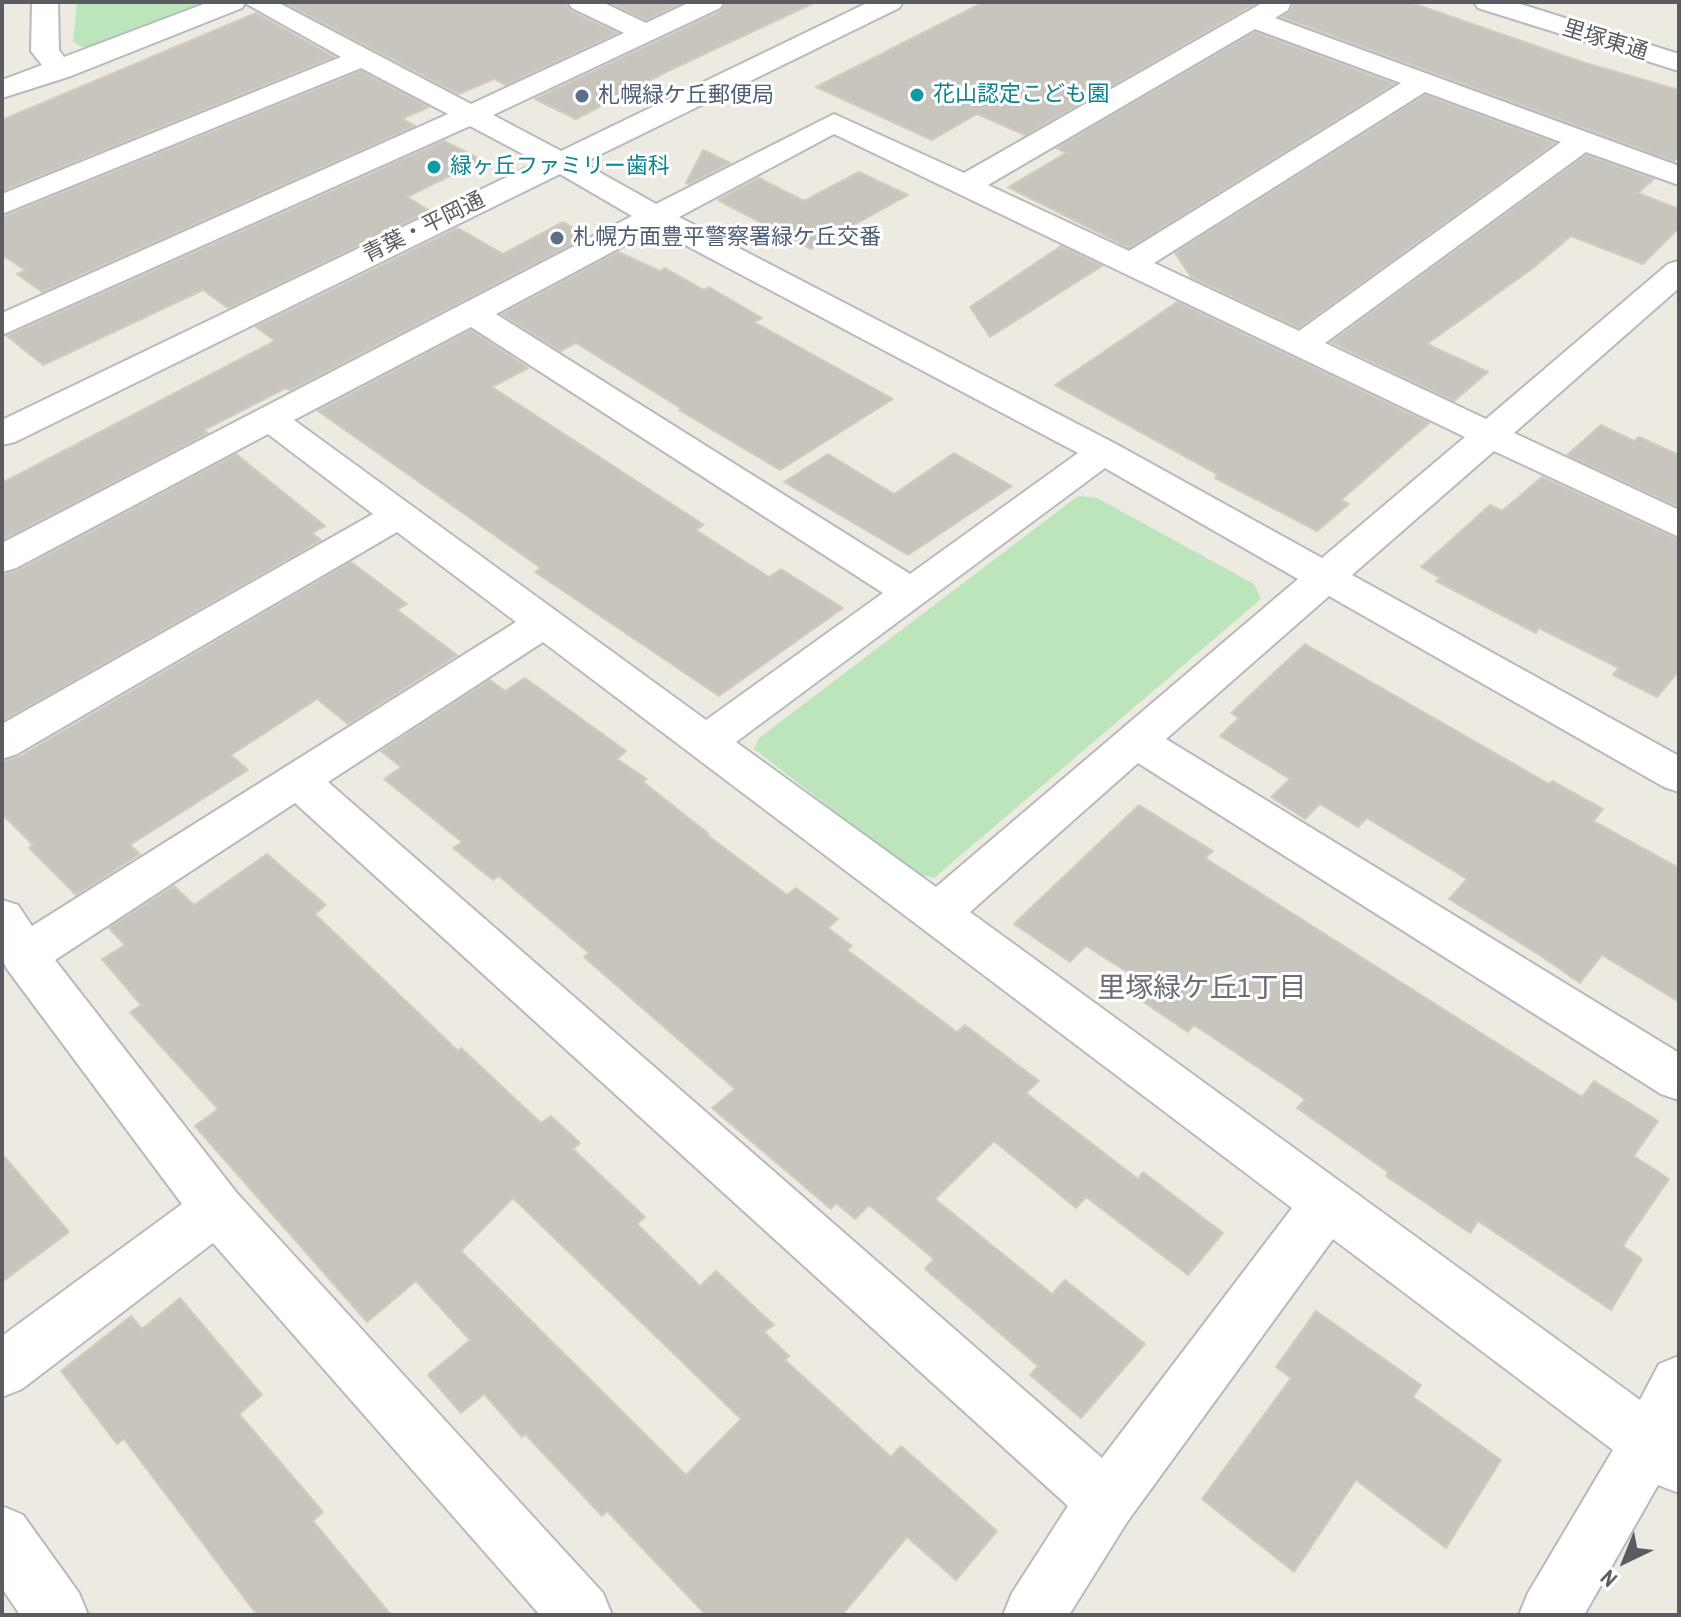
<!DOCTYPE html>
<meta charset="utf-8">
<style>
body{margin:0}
#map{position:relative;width:1681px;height:1617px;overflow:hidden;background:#edeae1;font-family:"Archivo Narrow",sans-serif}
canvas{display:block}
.frame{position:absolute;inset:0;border:4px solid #595d62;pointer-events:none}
.north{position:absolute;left:1585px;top:1521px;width:80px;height:80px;-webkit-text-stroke:6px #fff;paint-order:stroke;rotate:223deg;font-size:22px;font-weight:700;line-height:32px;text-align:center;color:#595d62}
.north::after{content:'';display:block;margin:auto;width:28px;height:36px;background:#595d62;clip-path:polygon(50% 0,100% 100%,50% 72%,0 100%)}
</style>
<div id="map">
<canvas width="1681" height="1617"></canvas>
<div class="frame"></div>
<div class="north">N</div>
</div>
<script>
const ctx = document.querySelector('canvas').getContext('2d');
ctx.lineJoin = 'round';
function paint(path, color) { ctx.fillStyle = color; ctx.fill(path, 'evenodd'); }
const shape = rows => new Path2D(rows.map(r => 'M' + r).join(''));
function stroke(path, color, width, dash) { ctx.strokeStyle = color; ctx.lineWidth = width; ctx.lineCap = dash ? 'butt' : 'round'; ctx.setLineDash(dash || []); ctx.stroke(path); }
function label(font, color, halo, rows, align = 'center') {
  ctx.font = font + ' "Archivo Narrow","Noto Sans JP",sans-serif'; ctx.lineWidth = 6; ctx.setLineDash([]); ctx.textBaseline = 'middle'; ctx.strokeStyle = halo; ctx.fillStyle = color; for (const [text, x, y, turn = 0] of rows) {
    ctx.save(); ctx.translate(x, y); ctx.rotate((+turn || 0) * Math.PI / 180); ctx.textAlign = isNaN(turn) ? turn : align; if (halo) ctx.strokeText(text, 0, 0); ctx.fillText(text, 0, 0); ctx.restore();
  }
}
const green = shape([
 [77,2,216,2,88,50,73,42],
 [1078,496,1097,498,1254,584,1261,599,934,878,915,873,754,749,759,738]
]);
const building = shape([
 [283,2,565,2,571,11,617,33,506,85,494,79,459,94,283,2],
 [609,2,683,2,646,20,609,2],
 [727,2,816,2,668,71,576,119,535,99,721,11,727,2],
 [984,2,1258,2,1025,135,977,114,932,140,816,87,984,2],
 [1294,2,1409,2,1582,62,1679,90,1679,157,1674,161,1282,17,1291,11,1294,2],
 [256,13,334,57,2,191,2,120,256,13],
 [1255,32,1394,84,1129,248,1008,187,1066,153,1056,148,1255,32],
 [361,71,429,107,402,119,415,126,42,292,17,274,25,270,2,255,2,217,361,71],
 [1425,95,1555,143,1299,328,1191,277,1175,253,1425,95],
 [444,141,482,160,407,197,430,211,228,308,203,290,43,365,7,336,444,141],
 [703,150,730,163,689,184,686,183,703,150],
 [1586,155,1654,179,1638,193,1679,209,1679,228,1643,264,1571,236,1533,268,1427,344,1488,372,1454,401,1331,342,1586,155],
 [859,172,908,195,811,249,718,200,759,178,804,201,859,172],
 [563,222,588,236,290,390,286,388,204,430,208,433,2,540,2,483,275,341,256,327,458,228,503,254,563,222],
 [1061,246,1102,266,990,337,970,307,1061,246],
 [618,252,660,271,665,268,704,290,709,287,762,318,754,322,893,399,780,470,679,410,682,409,576,343,560,351,502,314,618,252],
 [1177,302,1429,423,1341,500,1349,504,1317,531,1215,478,1217,474,1206,468,1055,385,1177,302],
 [471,330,528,368,492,387,704,525,696,530,769,577,781,569,843,608,719,696,535,572,541,568,318,411,471,330],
 [1601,425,1634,441,1639,437,1679,455,1679,507,1567,455,1601,425],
 [954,453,1012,486,908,555,784,482,828,454,894,494,954,453],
 [236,454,325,526,312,533,321,540,2,721,2,575,17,571,236,454],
 [1542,477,1679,540,1679,671,1657,697,1613,675,1619,668,1539,628,1536,633,1436,581,1440,578,1421,567,1490,505,1502,511,1542,477],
 [351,562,407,604,397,610,457,655,348,724,317,699,231,755,248,770,130,845,140,854,76,895,29,848,33,845,2,814,2,762,19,757,351,562],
 [1305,644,1549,784,1552,781,1603,809,1593,821,1679,868,1679,1002,1602,955,1580,983,1538,954,1449,899,1467,879,1367,818,1358,827,1320,804,1305,819,1271,797,1290,779,1220,736,1239,718,1231,713,1305,644],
 [525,678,626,751,617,759,647,779,643,782,709,834,707,835,787,895,796,888,838,919,828,928,852,946,847,950,957,1032,965,1025,1039,1081,1026,1093,1138,1179,1143,1172,1223,1233,1188,1275,1086,1197,1076,1208,994,1141,935,1199,1052,1294,1065,1280,1145,1344,1081,1418,1030,1375,1038,1366,925,1269,934,1259,869,1205,855,1219,836,1203,831,1209,712,1108,735,1089,584,957,589,953,499,876,493,880,453,848,462,842,384,779,401,767,381,751,490,680,505,691,525,678],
 [1139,805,1213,851,1205,858,1582,1097,1594,1081,1658,1121,1634,1156,1669,1179,1623,1246,1642,1259,1611,1310,1478,1221,1470,1233,1386,1176,1388,1172,1297,1108,1305,1099,1194,1025,1188,1032,1142,1001,1154,989,1086,946,1070,962,1014,924,1139,805],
 [267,854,326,905,315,914,458,1051,461,1048,541,1123,551,1116,580,1143,573,1149,645,1217,637,1224,700,1286,716,1271,774,1325,764,1332,789,1356,785,1360,891,1457,901,1446,997,1531,956,1580,907,1537,842,1615,706,1615,607,1511,602,1516,525,1434,522,1437,484,1394,461,1413,428,1375,470,1340,416,1281,367,1322,195,1126,218,1109,130,1012,141,1005,102,959,125,945,109,928,174,886,194,905,267,854],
 [513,1198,741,1419,686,1475,461,1251,513,1198],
 [2,1154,69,1232,2,1282,2,1154],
 [180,1298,262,1395,239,1414,323,1512,313,1521,391,1615,257,1615,124,1439,117,1444,61,1371,131,1316,142,1329,180,1298],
 [1316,1311,1421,1385,1413,1397,1501,1460,1446,1548,1356,1480,1294,1572,1202,1499,1291,1378,1276,1367,1316,1311]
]);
const minor = shape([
 [32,2,58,2,59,50,64,57,209,2,277,2,471,104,624,33,572,8,568,2,602,2,646,23,690,2,724,2,720,8,493,115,561,151,869,2,903,2,899,8,583,163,656,204,834,114,964,173,1264,2,1291,2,1288,10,1275,18,1679,166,1679,185,1586,152,1325,343,1486,419,1668,264,1679,261,1679,288,1514,433,1679,510,1679,537,1494,451,1352,575,1679,756,1679,792,1664,787,1329,596,1166,739,1679,1053,1679,1100,1661,1094,1138,763,970,912,1640,1400,1659,1364,1679,1356,1679,1493,1658,1485,1584,1615,1519,1615,1528,1593,1613,1450,1333,1239,1127,1522,1069,1615,1003,1615,1012,1593,1068,1506,295,803,55,960,236,1192,603,1593,612,1615,540,1615,213,1243,22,1389,2,1397,2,1336,182,1204,7,969,2,958,2,900,18,905,32,926,516,622,397,532,17,754,2,759,2,724,373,514,268,434,16,568,2,572,2,543,632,216,560,174,15,442,2,445,2,420,538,162,470,126,2,335,2,313,448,114,361,68,2,214,2,194,341,57,245,3,242,8,71,76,2,98,2,80,42,65,31,51,32,2],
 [1255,29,1401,83,1129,251,988,185,1255,29],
 [1425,92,1561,142,1299,331,1154,263,1425,92],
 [834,134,1465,437,1322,558,1116,444,679,217,834,134],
 [655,229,1078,453,910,574,496,314,655,229],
 [471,327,883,593,706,720,294,420,471,327],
 [1105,468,1298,579,936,887,736,742,1105,468],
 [543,642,1292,1208,1102,1458,328,782,543,642],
 [1474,2,1514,2,1679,54,1679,71,1478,8,1474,2],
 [2,1506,23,1515,79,1593,88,1615,20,1615,2,1588,2,1506]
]);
const markers = [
 [917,95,8,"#0f9aa8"],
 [582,96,8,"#5c6f8a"],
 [434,167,8,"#0f9aa8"],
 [557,238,8,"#5c6f8a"]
];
const farStreetnames = [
 ["里塚東通",1605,41,17],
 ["青葉・平岡通",424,228,-26]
];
const farCulturenames = [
 ["花山認定こども園",933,95],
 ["緑ヶ丘ファミリー歯科",450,167]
];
const farServicenames = [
 ["札幌緑ケ丘郵便局",598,96],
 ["札幌方面豊平警察署緑ケ丘交番",573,238]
];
const neighbourhoodNames = [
 ["里塚緑ケ丘1丁目",1202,989]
];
paint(green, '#bce5bc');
paint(building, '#c8c4be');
stroke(building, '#d1ccbf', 2);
stroke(minor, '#b6b9be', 4);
paint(minor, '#fff');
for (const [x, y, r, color] of markers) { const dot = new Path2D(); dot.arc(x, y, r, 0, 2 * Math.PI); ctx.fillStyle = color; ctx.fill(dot); stroke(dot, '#fff', 3); }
label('22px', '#595d62', '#fff', farStreetnames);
label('22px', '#0d838f', '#fff', farCulturenames, 'left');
label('22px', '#4e5e75', '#fff', farServicenames, 'left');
label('28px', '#6a6f74', '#fff', neighbourhoodNames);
</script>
